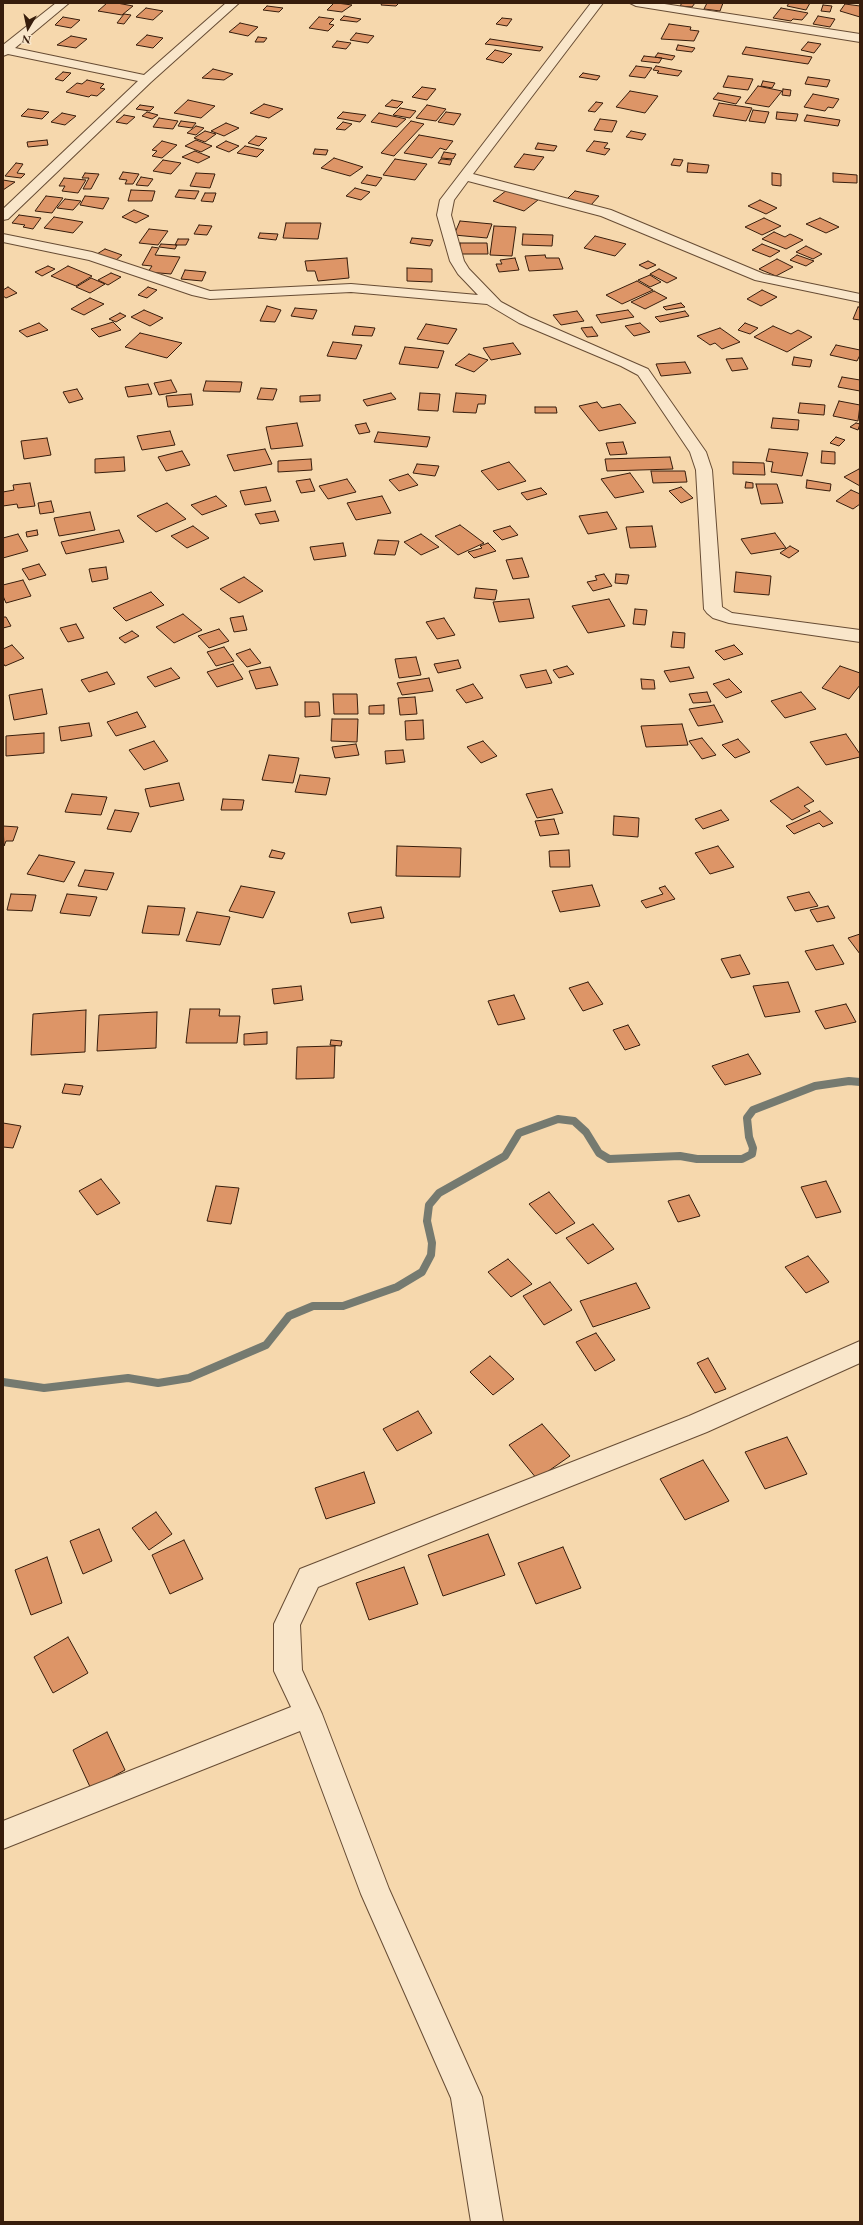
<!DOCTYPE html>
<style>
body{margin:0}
#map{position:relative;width:863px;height:2225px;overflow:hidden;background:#f6d8ad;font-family:"EB Garamond",serif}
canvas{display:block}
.frame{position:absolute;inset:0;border:4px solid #371d0c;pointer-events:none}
.north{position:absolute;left:8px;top:8px;width:40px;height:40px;-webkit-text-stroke:3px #f9e6ca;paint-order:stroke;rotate:189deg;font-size:11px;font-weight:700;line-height:16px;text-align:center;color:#371d0c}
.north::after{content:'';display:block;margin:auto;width:14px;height:18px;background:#371d0c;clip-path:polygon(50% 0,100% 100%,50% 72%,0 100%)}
</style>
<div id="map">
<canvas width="863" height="2225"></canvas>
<div class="frame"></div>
<div class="north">N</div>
</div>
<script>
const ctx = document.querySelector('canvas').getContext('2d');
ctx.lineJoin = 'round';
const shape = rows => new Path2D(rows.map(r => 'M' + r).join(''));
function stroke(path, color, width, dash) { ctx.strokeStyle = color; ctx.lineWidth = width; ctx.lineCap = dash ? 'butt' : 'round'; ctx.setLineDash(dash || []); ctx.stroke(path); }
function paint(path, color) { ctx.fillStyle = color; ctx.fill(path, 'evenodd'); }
const stream = shape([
 [3,1382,44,1388,128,1378,158,1383,189,1378,266,1345,289,1316,313,1306,343,1306,397,1287,422,1272,431,1255,432,1243,427,1221,429,1205,439,1193,505,1156,519,1133,558,1119,574,1121,586,1132,599,1153,609,1159,680,1156,697,1159,742,1159,752,1154,753,1148,749,1137,747,1118,753,1110,815,1086,849,1081,860,1082]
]);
const building = shape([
 [107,3,117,3,133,6,122,15,98,11,107,3],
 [334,3,337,3,352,5,342,12,327,10,334,3],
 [382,3,399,3,396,6,381,5,382,3],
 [682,3,695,3,692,7,680,6,682,3],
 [707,3,723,3,720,11,704,9,707,3],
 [789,3,810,3,806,10,787,6,789,3],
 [845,4,860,6,860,17,840,11,845,4],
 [823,5,832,6,830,12,821,11,823,5],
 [267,6,283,8,279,12,263,10,267,6],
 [146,8,163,11,153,20,136,17,146,8],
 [781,8,808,13,802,20,793,19,791,21,773,18,781,8],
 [124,14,131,15,124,24,117,23,124,14],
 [344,16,361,19,357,22,340,20,344,16],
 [818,16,835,19,830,27,813,24,818,16],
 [63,17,80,20,71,28,55,25,63,17],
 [319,17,334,19,329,24,334,25,328,31,309,28,319,17],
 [502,18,512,19,507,26,496,24,502,18],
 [240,23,258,27,248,36,229,32,240,23],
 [669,24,691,27,690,30,699,31,694,41,661,39,669,24],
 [356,33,374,36,368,43,350,40,356,33],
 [147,35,163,38,153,48,136,45,147,35],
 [71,36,87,39,76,48,57,45,71,36],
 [258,37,267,38,264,42,255,42,258,37],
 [490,39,543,47,540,51,485,44,490,39],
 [337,41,351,43,346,49,332,47,337,41],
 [808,42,821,44,814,53,801,50,808,42],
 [678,45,695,48,692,52,676,50,678,45],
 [746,47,812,57,808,64,742,54,746,47],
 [495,50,512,54,503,63,486,59,495,50],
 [658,53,675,56,672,60,655,57,658,53],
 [644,56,662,58,659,63,641,61,644,56],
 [636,66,652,68,645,78,629,76,636,66],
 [656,66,682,71,678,76,657,73,659,71,653,70,656,66],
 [213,69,233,74,224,80,202,78,213,69],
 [63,72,71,73,63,81,55,79,63,72],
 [583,73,600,76,597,80,579,77,583,73],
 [728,76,753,79,748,90,723,87,728,76],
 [808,77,830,80,827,87,805,84,808,77],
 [87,80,104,84,100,88,105,89,97,96,91,95,89,97,66,92,77,83,82,84,87,80],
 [763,81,775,83,772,88,761,86,763,81],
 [758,86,782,91,769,107,745,103,758,86],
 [422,87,436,89,427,100,412,97,422,87],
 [783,89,791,90,790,96,782,95,783,89],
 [630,91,658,96,645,113,616,107,630,91],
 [718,93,741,97,736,104,713,99,718,93],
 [813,94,839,99,833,108,828,107,825,111,804,107,813,94],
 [188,100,215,106,201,118,174,113,188,100],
 [392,100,403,102,397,108,385,106,392,100],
 [596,102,603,103,595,112,588,111,596,102],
 [719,103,752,108,746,121,713,116,719,103],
 [264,104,283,109,269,118,250,113,264,104],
 [140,105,154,107,150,111,136,109,140,105],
 [427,105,446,109,436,121,416,118,427,105],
 [400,108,416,111,410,118,393,115,400,108],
 [28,109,49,112,42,119,21,116,28,109],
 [753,110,769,112,765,123,749,121,753,110],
 [147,112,158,115,152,119,142,116,147,112],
 [343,112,366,115,360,122,337,118,343,112],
 [446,112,461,114,454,125,438,122,446,112],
 [777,112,798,114,796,121,776,119,777,112],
 [62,113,76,116,65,125,51,122,62,113],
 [379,113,406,119,397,127,371,122,379,113],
 [124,115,135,117,127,124,116,122,124,115],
 [807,115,840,120,838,126,804,121,807,115],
 [159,118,178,121,173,129,153,127,159,118],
 [600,119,617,121,612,132,594,130,600,119],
 [181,121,196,123,192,128,178,126,181,121],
 [411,121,424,124,394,156,381,153,411,121],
 [343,122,352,124,345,130,336,129,343,122],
 [226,123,239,128,224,136,211,131,226,123],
 [196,126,204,128,196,135,187,133,196,126],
 [205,131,216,134,205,142,194,138,205,131],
 [631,131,646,134,642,140,626,137,631,131],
 [419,135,453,141,446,150,440,148,432,158,404,153,419,135],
 [256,136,267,138,259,146,248,143,256,136],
 [47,140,48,145,28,147,27,142,47,140],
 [196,140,212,146,201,152,185,146,196,140],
 [162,141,177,145,162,158,152,156,157,151,152,150,162,141],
 [226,141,239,146,229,152,216,147,226,141],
 [594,141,608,143,604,148,610,149,605,155,586,151,594,141],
 [538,143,557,146,554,151,535,149,538,143],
 [245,146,264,150,257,157,237,153,245,146],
 [315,149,328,150,326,155,313,154,315,149],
 [195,151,210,157,198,163,182,157,195,151],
 [444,152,456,154,453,159,441,158,444,152],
 [524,154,544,157,534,170,514,167,524,154],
 [334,158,363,167,350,176,321,168,334,158],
 [395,159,427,164,415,180,383,175,395,159],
 [441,159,452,160,450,165,438,163,441,159],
 [674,159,683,160,680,166,671,165,674,159],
 [163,160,181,163,171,174,153,171,163,160],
 [16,163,23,164,17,173,25,174,21,178,5,176,16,163],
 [688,163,709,165,707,173,687,172,688,163],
 [123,172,139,174,133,184,125,184,127,180,119,179,123,172],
 [85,173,99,174,91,189,83,189,89,178,82,178,85,173],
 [196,173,215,174,210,188,190,186,196,173],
 [772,173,781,174,781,186,772,185,772,173],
 [833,173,857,175,857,183,833,182,833,173],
 [367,175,382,178,376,186,361,183,367,175],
 [141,177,153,179,148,186,136,185,141,177],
 [64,178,86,180,78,193,62,191,65,186,59,186,64,178],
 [3,180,15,182,3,190,3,180],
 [355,188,370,192,361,200,346,196,355,188],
 [131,190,155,191,152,201,128,201,131,190],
 [179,190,199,191,195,199,175,197,179,190],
 [507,190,538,200,524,211,493,201,507,190],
 [575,191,599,196,591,205,567,199,575,191],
 [205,193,216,193,213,202,201,201,205,193],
 [46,196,63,198,52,213,35,211,46,196],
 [85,196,109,198,103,209,80,205,85,196],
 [65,199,81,201,73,210,57,208,65,199],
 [760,200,777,208,766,214,748,206,760,200],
 [134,210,149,216,136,223,122,217,134,210],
 [19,215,41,218,33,229,23,227,25,225,12,223,19,215],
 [54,217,83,222,73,233,44,228,54,217],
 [764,218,781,226,762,235,745,227,764,218],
 [820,218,839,227,826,233,806,224,820,218],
 [460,221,492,224,487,238,454,235,460,221],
 [286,223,321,223,318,239,283,238,286,223],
 [199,225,212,226,207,235,194,234,199,225],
 [494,226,516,227,512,256,490,255,494,226],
 [149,229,168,231,158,245,139,243,149,229],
 [774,232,785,237,790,234,803,240,786,249,762,239,774,232],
 [260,233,278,234,276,240,258,238,260,233],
 [523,234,553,235,552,246,522,245,523,234],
 [595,236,626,244,615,256,584,248,595,236],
 [412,238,433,240,430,246,410,243,412,238],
 [178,239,189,239,186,245,175,245,178,239],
 [460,243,487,243,488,254,461,254,460,243],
 [161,244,177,245,175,249,159,247,161,244],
 [762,244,780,251,770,257,752,250,762,244],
 [806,246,822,254,813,259,796,252,806,246],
 [152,247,159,248,155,255,180,257,171,274,148,272,152,266,142,265,152,247],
 [105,249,122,255,115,261,97,254,105,249],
 [545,255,546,258,559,258,563,269,529,271,525,256,545,255],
 [797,255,814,261,806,266,790,260,797,255],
 [347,258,349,278,318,281,315,271,307,271,305,261,347,258],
 [515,258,519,270,499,272,496,264,502,264,500,260,515,258],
 [777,259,793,267,776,276,759,269,777,259],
 [648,261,656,265,647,269,639,265,648,261],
 [48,266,55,269,42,276,35,272,48,266],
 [68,266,92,276,76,286,51,276,68,266],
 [407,268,432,269,432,282,407,281,407,268],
 [659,269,677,278,667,283,650,274,659,269],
 [185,270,206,272,202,281,181,279,185,270],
 [111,273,121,277,108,285,98,280,111,273],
 [650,275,661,282,650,287,638,280,650,275],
 [91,278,105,284,90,293,76,287,91,278],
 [637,281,653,290,622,304,606,295,637,281],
 [8,287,17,293,6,298,3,296,3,290,8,287],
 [148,287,157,290,147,298,138,295,148,287],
 [762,290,777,297,761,306,747,299,762,290],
 [654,291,667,298,645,309,631,302,654,291],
 [90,298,104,304,84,315,71,309,90,298],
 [681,303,685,307,666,310,663,307,681,303],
 [267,306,281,310,275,322,260,321,267,306],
 [858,307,860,307,860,320,853,319,858,307],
 [295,308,317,310,313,319,291,316,295,308],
 [144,310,163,318,150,326,131,317,144,310],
 [628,310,634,317,601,323,596,315,628,310],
 [577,311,584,321,561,325,553,315,577,311],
 [685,311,689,316,660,322,655,317,685,311],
 [120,313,126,316,116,322,109,319,120,313],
 [113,322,121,330,99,337,91,329,113,322],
 [39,323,48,330,27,337,19,331,39,323],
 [640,323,650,332,634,336,625,326,640,323],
 [745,323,758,328,750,334,738,330,745,323],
 [426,324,457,329,448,344,417,339,426,324],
 [355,326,375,328,372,336,352,335,355,326],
 [773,326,791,334,798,330,812,337,787,352,754,337,773,326],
 [592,327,598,336,587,337,581,328,592,327],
 [720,328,740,342,722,349,715,343,710,345,697,336,720,328],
 [140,333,182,343,167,358,125,347,140,333],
 [333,342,362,345,356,359,327,356,333,342],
 [513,343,521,354,491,360,483,348,513,343],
 [836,345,860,350,860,355,857,361,830,355,836,345],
 [405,347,444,351,438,368,399,364,405,347],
 [469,354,488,360,474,372,455,365,469,354],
 [794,357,812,360,810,367,792,365,794,357],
 [742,358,748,369,732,371,726,359,742,358],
 [685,362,691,373,661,376,656,364,685,362],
 [842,377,860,380,860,391,838,387,842,377],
 [171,380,177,392,159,395,154,383,171,380],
 [206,381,242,382,240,392,203,391,206,381],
 [148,384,152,394,128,397,125,387,148,384],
 [261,388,277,389,273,400,257,399,261,388],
 [77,389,83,399,69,403,63,392,77,389],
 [391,393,396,399,367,406,363,400,391,393],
 [420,393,440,394,438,411,418,410,420,393],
 [456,393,486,395,485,404,478,404,476,413,453,412,456,393],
 [191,394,193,405,168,407,166,396,191,394],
 [320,395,320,401,300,402,300,396,320,395],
 [839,401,860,405,858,421,833,416,839,401],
 [597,402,602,408,620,404,636,423,599,431,579,406,597,402],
 [800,403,825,405,824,415,798,413,800,403],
 [535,407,556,407,557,413,535,413,535,407],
 [773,418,799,420,798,430,771,428,773,418],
 [297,423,303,446,271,449,266,427,297,423],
 [366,423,370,432,359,434,355,425,366,423],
 [856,423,860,424,858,430,850,427,856,423],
 [170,431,175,445,142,450,137,436,170,431],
 [378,432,430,437,427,447,374,442,378,432],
 [836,437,845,440,839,446,830,443,836,437],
 [47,438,51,455,24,459,21,441,47,438],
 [623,442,627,454,610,455,606,443,623,442],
 [265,449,272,464,234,471,227,455,265,449],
 [769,449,808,453,802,476,771,472,773,462,766,461,769,449],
 [182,451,190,465,166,471,158,457,182,451],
 [822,451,835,452,835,464,821,463,822,451],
 [124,457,125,471,95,473,95,459,124,457],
 [670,457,673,469,607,471,605,459,670,457],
 [311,459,312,470,278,472,278,461,311,459],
 [509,462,526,481,498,490,481,471,509,462],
 [733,462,764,463,765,475,733,474,733,462],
 [417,464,439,466,435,476,413,473,417,464],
 [859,469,860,469,860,486,844,477,859,469],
 [651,471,685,471,687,482,653,483,651,471],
 [630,473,644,492,615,498,601,479,630,473],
 [408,474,418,485,399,491,389,480,408,474],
 [310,479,315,491,301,493,296,481,310,479],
 [347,479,356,492,328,499,319,486,347,479],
 [807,480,831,484,830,491,806,488,807,480],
 [746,482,753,483,753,488,745,488,746,482],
 [30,483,35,506,18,508,17,504,3,506,3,492,14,490,13,485,30,483],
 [756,484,777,484,783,503,761,504,756,484],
 [266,487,271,501,245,505,240,491,266,487],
 [681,487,693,498,681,503,669,491,681,487],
 [541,488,547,494,527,500,521,493,541,488],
 [851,490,860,494,860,504,853,509,836,501,851,490],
 [216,496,227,506,202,515,191,505,216,496],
 [382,496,391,513,356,520,347,503,382,496],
 [51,501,54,512,40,514,38,503,51,501],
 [167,503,186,519,156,532,137,516,167,503],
 [275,511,279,521,260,524,255,514,275,511],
 [90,512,95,530,59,536,54,518,90,512],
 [607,512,617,529,588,534,579,516,607,512],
 [460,525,484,543,458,555,435,536,460,525],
 [193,526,209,538,187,548,171,536,193,526],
 [510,526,518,535,502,540,493,531,510,526],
 [652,526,656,547,630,548,626,527,652,526],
 [37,530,38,535,27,537,26,532,37,530],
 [119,530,124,542,66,554,61,542,119,530],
 [775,533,786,548,751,554,741,539,775,533],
 [18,534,28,551,3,558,3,538,18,534],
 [421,534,439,547,421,555,404,542,421,534],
 [378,540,399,541,395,555,374,554,378,540],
 [343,543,346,556,314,560,310,547,343,543],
 [488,543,496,551,474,558,468,552,482,548,480,546,488,543],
 [790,546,799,551,789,558,780,553,790,546],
 [522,558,529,577,513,579,506,560,522,558],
 [39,564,46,575,29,580,22,569,39,564],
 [106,567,108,579,92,582,89,569,106,567],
 [736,572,771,576,769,595,734,592,736,572],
 [604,574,612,586,593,591,587,582,597,580,595,576,604,574],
 [616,574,629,575,627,584,615,583,616,574],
 [244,577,263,591,239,603,220,589,244,577],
 [23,580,31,596,6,603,3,596,3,585,23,580],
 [476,588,497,590,495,600,474,598,476,588],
 [151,592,164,605,126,621,113,608,151,592],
 [529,599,534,618,499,622,493,602,529,599],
 [609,599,625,626,588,633,572,606,609,599],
 [635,609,647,610,645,625,633,624,635,609],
 [183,614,202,630,174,643,156,627,183,614],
 [243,616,247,630,234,632,230,618,243,616],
 [3,617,6,617,11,626,3,628,3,617],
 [444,618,455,635,437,639,426,622,444,618],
 [76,624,84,638,68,642,60,628,76,624],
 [219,629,229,641,209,648,198,636,219,629],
 [132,631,139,636,125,643,119,638,132,631],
 [673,632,685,633,684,648,671,647,673,632],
 [12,645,24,658,5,666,3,663,3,649,12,645],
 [734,645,743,654,724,660,715,651,734,645],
 [224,647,234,661,216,666,207,652,224,647],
 [250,649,261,663,247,667,236,654,250,649],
 [416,657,421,675,399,678,395,659,416,657],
 [458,660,461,668,438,673,434,664,458,660],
 [233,664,243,679,217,687,207,672,233,664],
 [567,666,574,674,559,678,553,670,567,666],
 [840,666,860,673,860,685,849,699,822,688,840,666],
 [270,667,278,685,256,689,249,671,270,667],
 [689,667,694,678,670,682,664,671,689,667],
 [171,668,180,678,155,687,147,677,171,668],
 [546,670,552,683,526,688,520,675,546,670],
 [107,672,115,684,89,692,81,680,107,672],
 [429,678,433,691,402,695,397,683,429,678],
 [641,679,654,680,655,689,642,689,641,679],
 [729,679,742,692,726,698,713,684,729,679],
 [473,684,483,698,466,703,456,690,473,684],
 [42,689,47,714,14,720,9,695,42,689],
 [707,692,711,702,693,703,689,694,707,692],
 [801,692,816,709,785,718,771,701,801,692],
 [333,694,357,694,358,714,334,714,333,694],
 [415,697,417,714,400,715,398,698,415,697],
 [305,702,319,702,320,716,305,717,305,702],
 [384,705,384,714,369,714,369,706,384,705],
 [714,705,723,722,698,726,689,709,714,705],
 [137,712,146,727,116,736,107,722,137,712],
 [332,719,358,719,357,742,331,741,332,719],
 [423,720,424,739,406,740,405,721,423,720],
 [89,723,92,736,61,741,59,727,89,723],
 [682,724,688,745,646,747,641,726,682,724],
 [44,733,44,753,6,756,6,736,44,733],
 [846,734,860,754,860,757,826,765,810,742,846,734],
 [702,738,716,755,702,759,689,741,702,738],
 [738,739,750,752,735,758,722,745,738,739],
 [154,741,168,761,144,770,129,750,154,741],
 [483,741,497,756,481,763,467,747,483,741],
 [356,744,359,755,335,758,332,747,356,744],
 [403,750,405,762,386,764,385,751,403,750],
 [269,755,299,758,293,783,262,780,269,755],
 [300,775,330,778,326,795,295,792,300,775],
 [179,783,184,800,150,807,145,789,179,783],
 [798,787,814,801,804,806,810,811,792,820,770,801,798,787],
 [552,789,563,813,537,818,526,794,552,789],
 [72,794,107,797,101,815,65,812,72,794],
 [223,799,244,800,242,810,221,810,223,799],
 [115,810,139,813,131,832,107,829,115,810],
 [721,810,729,820,703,829,695,819,721,810],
 [820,811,833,823,823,827,819,823,794,834,786,826,820,811],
 [614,816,639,818,638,837,613,835,614,816],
 [554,819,559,834,540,836,535,821,554,819],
 [3,826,18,827,13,841,6,841,4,846,3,826],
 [397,846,461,848,460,877,396,876,397,846],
 [718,846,734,867,710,874,695,853,718,846],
 [272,850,285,853,282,859,269,857,272,850],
 [569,850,570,867,550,867,549,851,569,850],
 [39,855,75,862,64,882,27,874,39,855],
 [85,870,114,873,107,890,78,886,85,870],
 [592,885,600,906,560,912,552,891,592,885],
 [241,886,275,892,263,918,229,911,241,886],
 [665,886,675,899,646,908,641,901,663,894,659,888,665,886],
 [809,892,818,906,795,911,787,897,809,892],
 [11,894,36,895,32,911,7,910,11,894],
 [67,894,97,897,90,916,60,913,67,894],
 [148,906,185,908,179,935,142,933,148,906],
 [828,906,835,918,817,922,810,910,828,906],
 [381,907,384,918,351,923,348,913,381,907],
 [197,912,230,917,220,945,186,941,197,912],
 [860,934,860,954,848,938,860,934],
 [833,945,844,964,816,970,805,951,833,945],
 [740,955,750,974,731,978,721,959,740,955],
 [588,982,603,1004,583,1011,569,988,588,982],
 [788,982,800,1012,765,1017,753,986,788,982],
 [301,986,303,1000,274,1004,272,989,301,986],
 [514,995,525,1019,498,1025,488,1001,514,995],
 [846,1004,856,1022,825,1029,815,1011,846,1004],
 [190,1009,220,1009,219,1016,240,1016,237,1043,186,1043,190,1009],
 [86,1010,85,1052,31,1055,33,1014,86,1010],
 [157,1012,156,1048,97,1051,99,1015,157,1012],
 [628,1025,640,1045,625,1050,613,1030,628,1025],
 [267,1032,267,1044,244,1045,244,1034,267,1032],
 [331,1040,342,1041,341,1046,330,1045,331,1040],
 [335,1046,334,1078,296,1079,297,1047,335,1046],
 [748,1054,761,1074,725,1085,712,1066,748,1054],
 [65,1084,83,1086,80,1095,62,1093,65,1084],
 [3,1123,21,1126,13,1148,3,1147,3,1123],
 [101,1179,120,1203,97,1215,79,1191,101,1179],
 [826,1181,841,1212,816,1218,801,1187,826,1181],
 [216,1186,239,1188,231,1224,207,1221,216,1186],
 [549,1192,575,1223,556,1234,529,1204,549,1192],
 [689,1195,700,1216,678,1222,668,1201,689,1195],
 [593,1224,614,1249,588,1264,566,1238,593,1224],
 [808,1256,829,1282,806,1293,785,1267,808,1256],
 [508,1259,532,1284,511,1297,488,1272,508,1259],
 [550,1282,572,1310,544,1325,523,1296,550,1282],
 [636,1283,650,1308,593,1327,580,1301,636,1283],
 [596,1333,615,1360,595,1371,576,1342,596,1333],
 [490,1356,514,1379,493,1395,470,1372,490,1356],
 [708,1358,726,1389,715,1393,697,1363,708,1358],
 [418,1411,432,1433,397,1451,383,1429,418,1411],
 [542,1424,570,1456,537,1479,509,1445,542,1424],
 [787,1437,807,1474,765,1489,745,1452,787,1437],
 [703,1460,729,1501,685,1520,660,1479,703,1460],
 [364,1472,375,1503,326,1519,315,1488,364,1472],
 [156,1512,172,1534,149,1550,132,1528,156,1512],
 [99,1529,112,1561,83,1574,70,1541,99,1529],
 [488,1534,505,1575,443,1596,428,1555,488,1534],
 [184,1540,203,1579,170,1594,152,1555,184,1540],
 [563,1547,581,1588,536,1604,518,1563,563,1547],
 [47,1557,62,1603,31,1615,15,1570,47,1557],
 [404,1567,418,1604,369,1620,356,1583,404,1567],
 [68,1637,88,1673,53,1693,34,1657,68,1637],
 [107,1732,125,1770,91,1789,73,1750,107,1732]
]);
const street = shape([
 [56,3,69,3,15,48,144,75,226,3,239,3,151,82,8,219,3,220,3,209,138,81,8,54,3,56,3,45,56,3],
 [591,3,603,3,473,174,611,210,764,274,860,294,860,302,755,280,601,216,468,181,454,200,451,215,464,261,469,269,501,302,529,317,648,369,706,452,712,470,722,607,732,613,860,630,860,642,729,623,713,618,707,613,704,609,696,470,690,452,638,375,621,366,519,323,487,304,351,292,210,299,192,295,89,260,3,242,3,234,92,252,210,291,351,284,478,295,458,274,450,261,437,215,440,200,591,3],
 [630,3,658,3,860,34,860,42,636,6,630,3],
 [860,1341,860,1363,707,1432,318,1587,300,1625,302,1670,322,1714,389,1889,482,2097,503,2222,471,2222,451,2098,361,1894,300,1731,3,1849,3,1821,291,1707,274,1671,274,1624,300,1569,689,1416,860,1341]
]);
stroke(stream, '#757a70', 8);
paint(building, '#dd9567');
stroke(building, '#371d0c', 1);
stroke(street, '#674c34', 2);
paint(street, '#f9e6ca');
</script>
